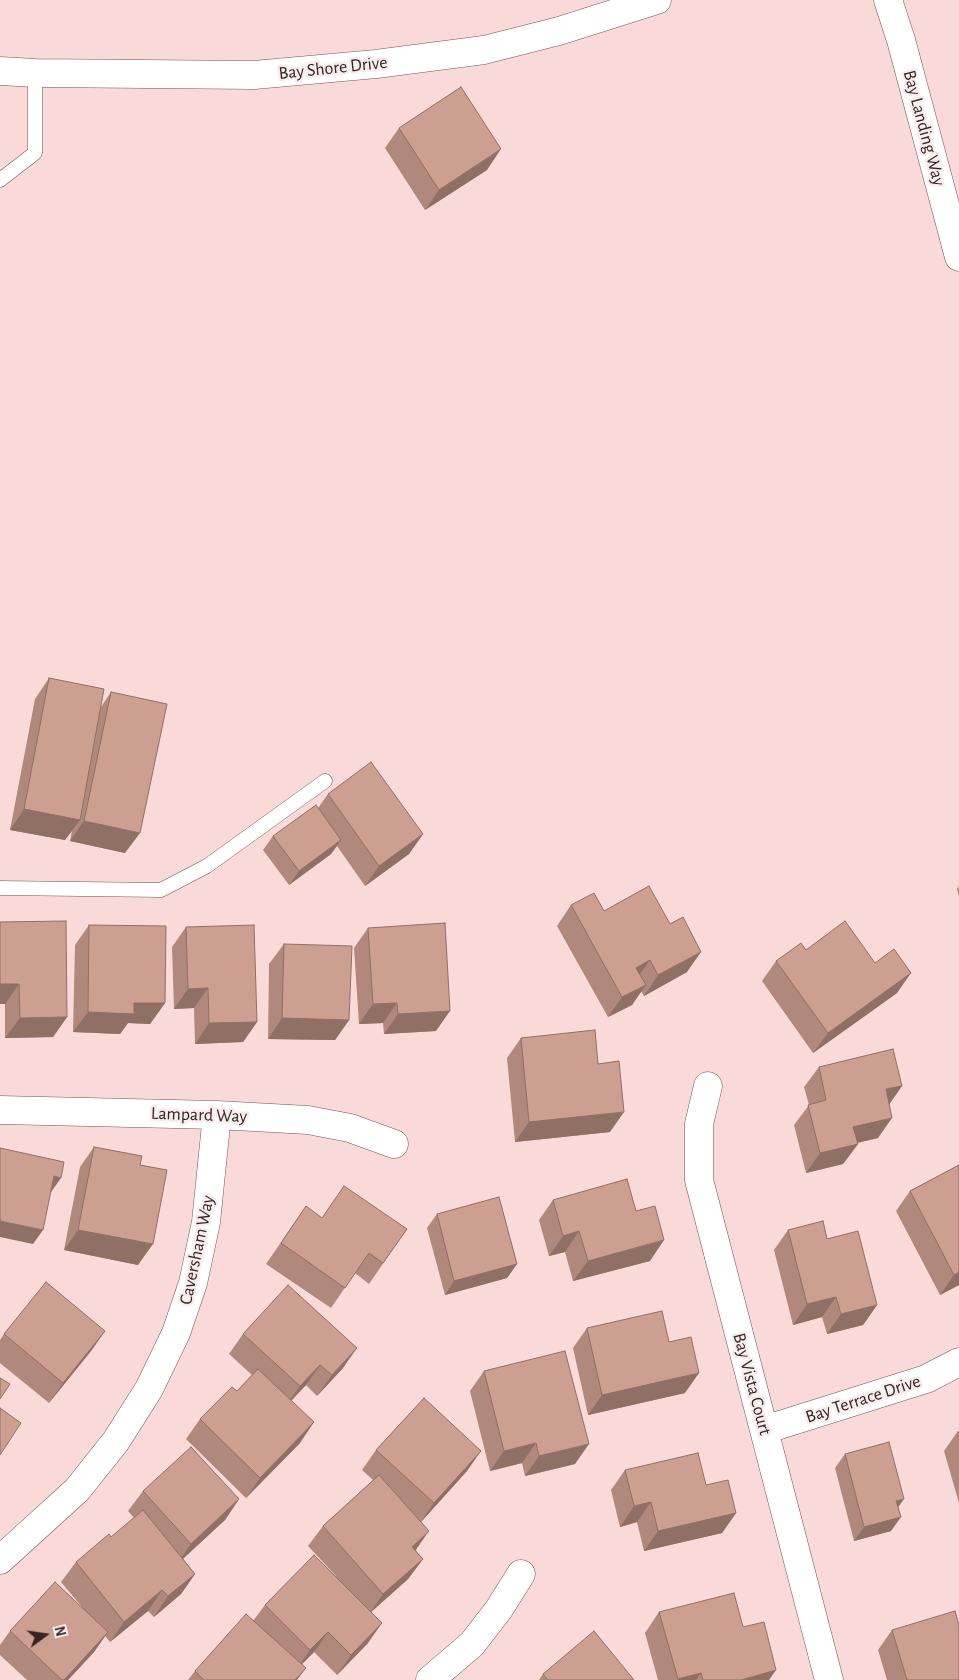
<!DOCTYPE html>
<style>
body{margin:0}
#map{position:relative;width:959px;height:1680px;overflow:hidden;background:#fadad9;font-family:"Alegreya Sans",sans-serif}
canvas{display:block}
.north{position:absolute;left:20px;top:1610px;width:50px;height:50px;-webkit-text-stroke:4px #f8eded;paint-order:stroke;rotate:76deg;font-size:14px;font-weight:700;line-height:20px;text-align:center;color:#372323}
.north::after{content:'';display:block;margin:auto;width:18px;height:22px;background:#372323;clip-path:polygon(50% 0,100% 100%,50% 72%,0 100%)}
</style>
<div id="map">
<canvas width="959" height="1680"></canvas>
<div class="north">N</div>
</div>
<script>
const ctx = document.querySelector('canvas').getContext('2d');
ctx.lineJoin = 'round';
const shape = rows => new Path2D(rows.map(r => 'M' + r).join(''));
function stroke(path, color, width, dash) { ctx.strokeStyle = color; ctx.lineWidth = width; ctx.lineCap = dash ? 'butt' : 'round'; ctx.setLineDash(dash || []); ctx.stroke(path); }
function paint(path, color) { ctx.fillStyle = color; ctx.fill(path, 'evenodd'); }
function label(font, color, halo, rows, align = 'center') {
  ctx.font = font + ' "Alegreya Sans",sans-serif'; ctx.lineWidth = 5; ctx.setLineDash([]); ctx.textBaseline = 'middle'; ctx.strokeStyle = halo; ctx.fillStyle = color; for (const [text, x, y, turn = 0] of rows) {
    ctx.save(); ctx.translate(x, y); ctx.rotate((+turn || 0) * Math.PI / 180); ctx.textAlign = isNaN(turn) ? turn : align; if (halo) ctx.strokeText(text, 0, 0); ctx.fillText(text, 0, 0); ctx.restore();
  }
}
const service = shape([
 [0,180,35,153,35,73],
 [0,888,161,890,207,866,325,781]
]);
const minor = shape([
 [888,0,901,40,959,257],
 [0,71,35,73,254,75,376,64,484,50,559,31,657,0],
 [708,1086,699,1124,699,1180,829,1680],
 [0,1110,217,1115,308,1120,350,1128,394,1144],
 [764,1430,926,1379,959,1362],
 [0,1560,77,1490,116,1441,149,1389,176,1333,193,1283,206,1222,217,1115],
 [430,1680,472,1644,499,1609,521,1574]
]);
const wall = shape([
 [399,128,487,170,425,210,385,148],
 [49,678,101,707,111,692,125,853,70,841,72,831,65,840,10,830,35,699],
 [328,794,423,834,409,854,365,886,337,846,331,854,289,885,263,850,273,836,318,808],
 [959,886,959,896,957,889],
 [571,905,604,911,687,972,644,996,641,991,632,1005,608,1017,557,926],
 [0,922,67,1017,53,1037,5,1038,5,1004],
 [89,925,165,1003,150,1024,128,1023,120,1034,73,1032,75,945],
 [186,927,257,1022,243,1042,195,1044,194,1008,174,1009,172,947],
 [368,928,436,1031,384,1034,383,1023,359,1024,354,948],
 [284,944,349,1020,335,1040,268,1039,269,964],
 [806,950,875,963,897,993,813,1053,762,981,776,961],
 [521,1038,598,1064,610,1132,515,1142,507,1058],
 [819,1067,902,1086,889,1104,878,1138,857,1143,858,1144,843,1164,806,1173,794,1125,809,1105,804,1087],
 [94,1147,140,1165,138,1265,64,1250,80,1167],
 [959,1165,959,1285,940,1295,896,1211,910,1191],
 [553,1200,650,1261,573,1281,565,1252,549,1256,539,1220],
 [306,1206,322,1218,407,1229,369,1284,355,1273,331,1308,266,1264],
 [437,1214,517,1264,507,1278,445,1295,427,1228],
 [788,1230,827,1239,877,1305,863,1325,827,1334,822,1317,793,1325,774,1250],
 [587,1328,669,1342,685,1393,588,1415,573,1348],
 [105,1331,91,1351,49,1403,0,1363,0,1340,4,1334],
 [243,1334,343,1368,317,1396,306,1385,291,1401,300,1443,246,1498,186,1439,200,1419,237,1391,252,1375,229,1354],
 [484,1371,575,1464,525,1476,522,1463,490,1471,470,1391],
 [958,1431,959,1431,959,1503,944,1451],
 [376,1450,467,1471,421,1522,416,1551,423,1559,408,1579,371,1612,368,1643,337,1675,314,1652,302,1664,297,1680,188,1680,195,1671,253,1621,265,1605,336,1576,308,1546,323,1526,373,1480,362,1470],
 [845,1454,898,1508,891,1531,854,1541,835,1468],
 [625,1470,706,1485,736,1513,722,1533,644,1551,637,1522,620,1527,611,1490],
 [143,1491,239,1499,225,1520,183,1559,195,1574,181,1594,154,1617,148,1611,110,1642,105,1636,94,1652,68,1680,27,1680,0,1655,0,1645,10,1631,82,1607,61,1582,76,1562,111,1537,134,1518,128,1511],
 [659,1612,743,1627,769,1680,658,1680,645,1633],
 [892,1630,959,1680,887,1680,878,1650],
 [543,1674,634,1680,539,1680]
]);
const shadedWall = shape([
 [501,149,487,170,425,210,439,190],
 [24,809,80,820,65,840,10,830],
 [84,821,140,833,125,853,70,841],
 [423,834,409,854,365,886,379,866],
 [341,840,331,854,289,885,299,871],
 [701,952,687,972,644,996,658,975],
 [650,960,636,980,636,968],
 [911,973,897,993,813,1053,828,1033],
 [0,984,19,984,5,1004,0,1004],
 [646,985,632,1005,608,1017,622,997],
 [208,988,194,1008,174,1009,188,989],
 [134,1003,165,1003,150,1024,128,1023,120,1034,73,1032,88,1012],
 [397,1003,383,1023,359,1024,373,1004],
 [450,1011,436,1031,384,1034,398,1014],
 [67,1017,53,1037,5,1038,20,1018],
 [282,1018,349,1020,335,1040,268,1039],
 [257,1022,243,1042,195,1044,209,1023],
 [902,1086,888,1106,886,1089],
 [624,1112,610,1132,515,1142,529,1122],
 [892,1118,878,1138,839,1147,853,1127],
 [858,1144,843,1164,806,1173,820,1153],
 [54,1176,61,1178,51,1192,44,1190],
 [0,1221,43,1230,33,1244,0,1237],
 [78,1230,153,1244,138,1265,64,1250],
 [579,1231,565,1252,549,1256,563,1236],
 [664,1240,650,1261,573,1281,588,1261],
 [517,1264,507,1278,445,1295,454,1281],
 [959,1272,959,1285,940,1295,954,1275],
 [836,1297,822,1317,793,1325,807,1304],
 [877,1305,863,1325,827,1334,841,1314],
 [105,1331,91,1351,49,1403,63,1383],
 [357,1348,343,1368,317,1396,332,1375],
 [320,1365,306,1385,286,1406,300,1386],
 [699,1373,685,1393,588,1415,602,1395],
 [314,1422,300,1443,246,1498,260,1478],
 [536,1443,522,1463,490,1471,504,1451],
 [589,1444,575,1464,525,1476,539,1456],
 [481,1451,467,1471,420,1523,434,1503],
 [239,1499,225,1520,177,1564,191,1544],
 [904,1499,894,1513,896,1501],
 [651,1502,637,1522,620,1527,634,1506],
 [736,1513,722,1533,644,1551,658,1531],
 [901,1517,891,1531,854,1541,864,1527],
 [429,1531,415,1551,412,1547],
 [423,1559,408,1579,369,1614,383,1594],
 [195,1574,181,1594,154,1617,168,1596],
 [162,1590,148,1611,110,1642,124,1622],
 [382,1623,368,1643,337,1675,351,1655],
 [108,1632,94,1652,68,1680,64,1680],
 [328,1632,314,1652,296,1670,310,1650],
 [306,1668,297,1680,295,1680],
 [776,1670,769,1680,741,1680],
 [701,1673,696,1680,677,1680,678,1679]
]);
const building = shape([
 [461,87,501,149,439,190,399,128,461,87],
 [49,678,104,689,80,820,24,809,49,678],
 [111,692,167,704,140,833,84,821,111,692],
 [371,762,423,834,379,866,328,794,371,762],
 [316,805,341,840,299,871,273,836,316,805],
 [649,886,670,924,683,917,701,952,658,975,650,960,636,968,646,985,622,997,571,905,594,893,604,911,649,886],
 [66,921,67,1017,20,1018,19,984,0,984,0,922,66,921],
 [845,921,875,963,894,949,911,973,828,1033,776,961,801,943,806,950,845,921],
 [445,923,450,1011,398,1014,397,1003,373,1004,368,928,445,923],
 [89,925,166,926,165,1003,134,1003,134,1014,88,1012,89,925],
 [254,925,257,1022,209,1023,208,988,188,989,186,927,254,925],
 [284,944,352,946,349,1020,282,1018,284,944],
 [595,1030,598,1064,619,1061,624,1112,529,1122,521,1038,595,1030],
 [893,1049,902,1086,886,1089,892,1118,853,1127,858,1144,820,1153,808,1105,826,1100,819,1067,893,1049],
 [94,1147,142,1156,140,1165,167,1170,153,1244,78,1230,94,1147],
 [0,1148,64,1162,61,1178,54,1176,43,1230,0,1221,0,1148],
 [959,1165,959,1272,954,1275,910,1191,959,1165],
 [627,1179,636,1211,655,1206,664,1240,588,1261,579,1231,563,1236,553,1200,627,1179],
 [344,1186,407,1229,383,1263,369,1253,345,1288,281,1243,306,1206,322,1218,344,1186],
 [499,1197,517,1264,454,1281,437,1214,499,1197],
 [823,1221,827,1239,858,1231,877,1305,841,1314,836,1297,807,1304,788,1230,823,1221],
 [46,1282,105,1331,63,1383,4,1334,46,1282],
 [288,1285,357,1348,332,1375,320,1365,300,1386,243,1334,288,1285],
 [662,1311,669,1342,691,1337,699,1373,602,1395,587,1328,662,1311],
 [565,1351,589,1444,539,1456,536,1443,504,1451,484,1371,565,1351],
 [258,1369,314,1422,260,1478,200,1419,232,1387,237,1391,258,1369],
 [0,1378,10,1384,0,1399,0,1378],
 [424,1398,481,1451,434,1503,376,1450,424,1398],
 [0,1408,21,1423,0,1455,0,1408],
 [889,1442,904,1499,896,1501,901,1517,864,1527,845,1454,889,1442],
 [191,1447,239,1499,191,1544,143,1491,191,1447],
 [698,1453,706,1485,728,1480,736,1513,658,1531,651,1502,634,1506,625,1470,698,1453],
 [379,1475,429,1531,412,1547,423,1559,383,1594,323,1526,379,1475],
 [143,1510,195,1574,168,1596,162,1590,124,1622,76,1562,109,1534,111,1537,143,1510],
 [314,1555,382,1623,351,1655,328,1632,310,1650,265,1605,314,1555],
 [55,1582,108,1632,64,1680,62,1680,10,1631,55,1582],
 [734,1593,743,1627,764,1622,776,1670,741,1680,703,1680,701,1673,678,1679,659,1612,734,1593],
 [955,1611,959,1625,959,1680,907,1680,892,1630,955,1611],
 [246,1614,306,1668,295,1680,204,1680,195,1671,246,1614],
 [594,1631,634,1680,548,1680,543,1674,594,1631]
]);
const streetNames = [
 ["Bay Shore Drive",333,68,-6],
 ["Bay Landing Way",924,128,75],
 ["Lampard Way",199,1115,2],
 ["Caversham Way",197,1250,-78],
 ["Bay Vista Court",752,1384,75],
 ["Bay Terrace Drive",863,1399,-18]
];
stroke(service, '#7c5050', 15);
stroke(minor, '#7c5050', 29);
stroke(service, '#fff', 14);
stroke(minor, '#fff', 28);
paint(wall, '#b0897c');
paint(shadedWall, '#906f65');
paint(building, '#cd9f90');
stroke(building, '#906f65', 1);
label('18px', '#372323', '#f8eded', streetNames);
</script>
